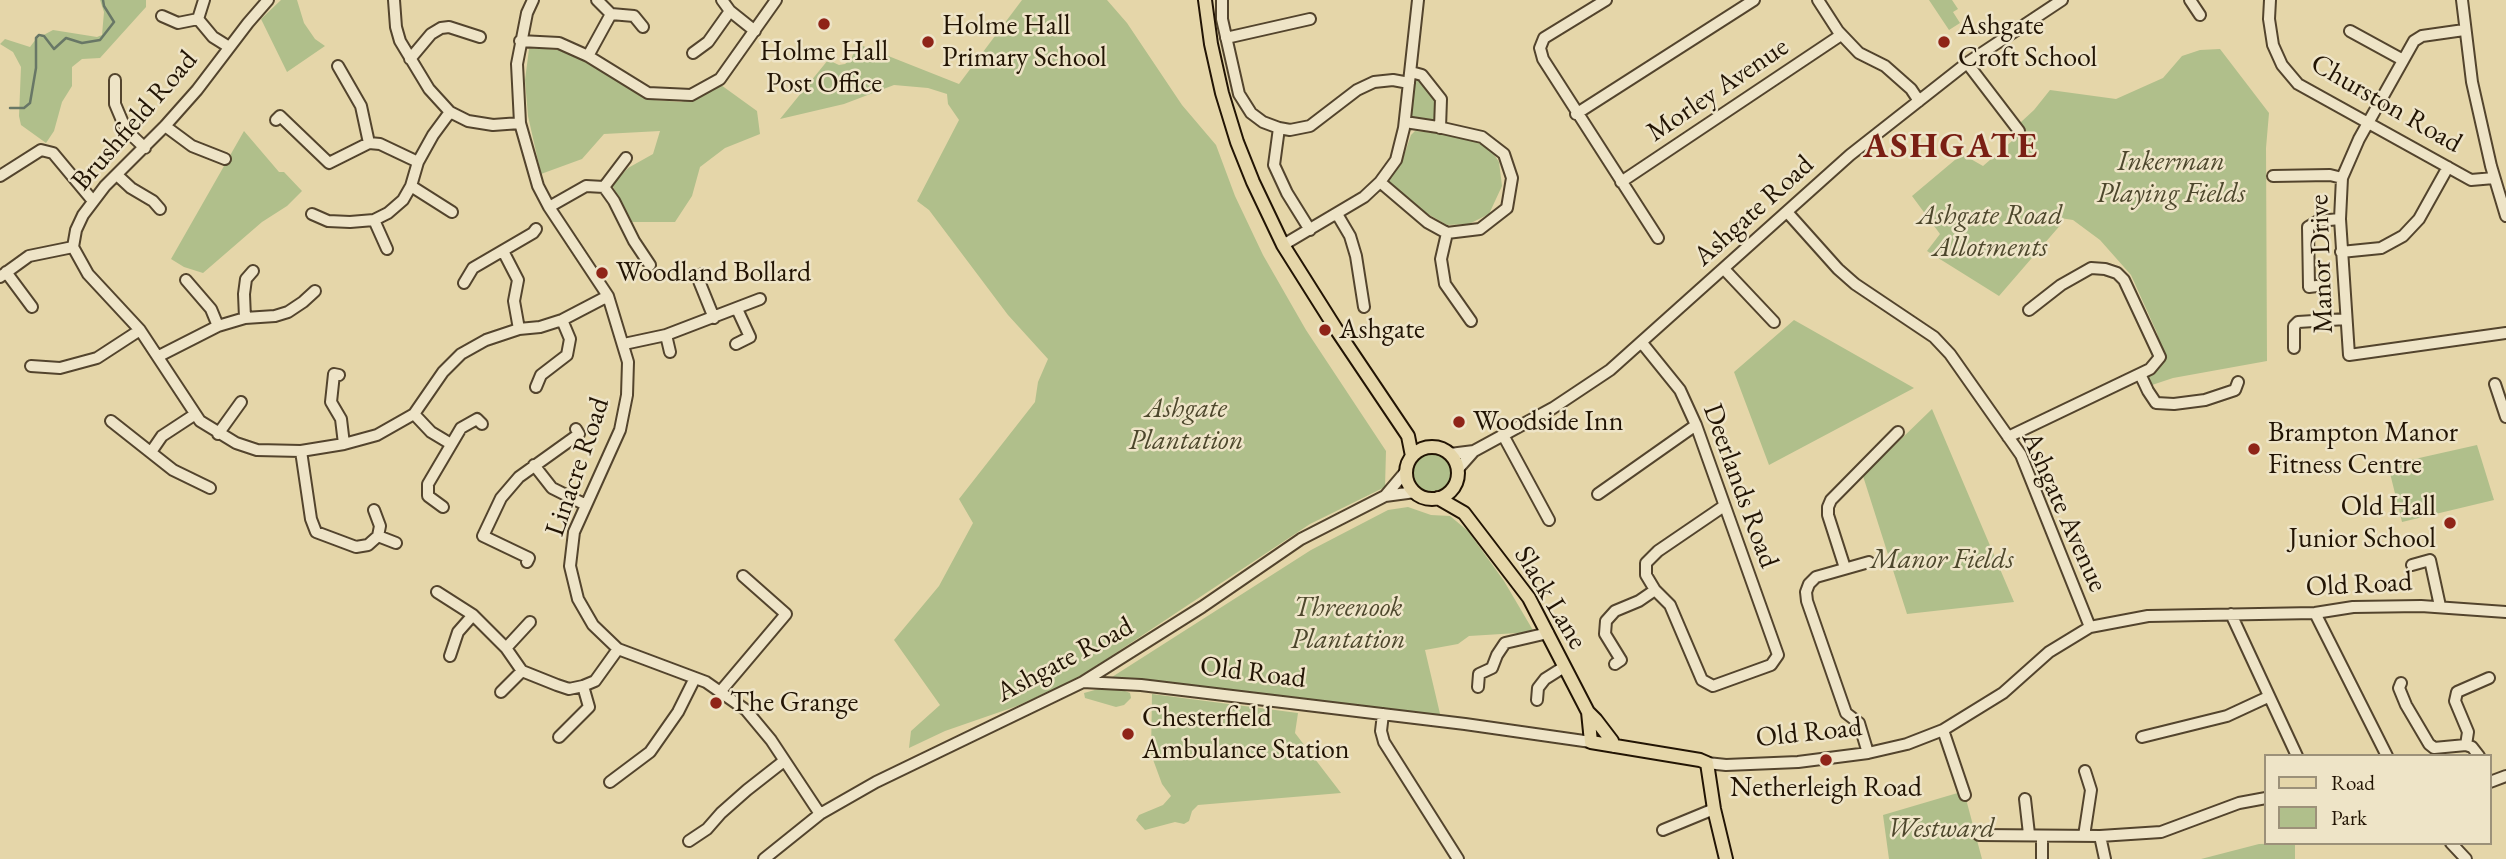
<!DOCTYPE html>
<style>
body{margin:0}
#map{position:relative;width:2506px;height:859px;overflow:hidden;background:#e5d6a9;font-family:"EB Garamond",serif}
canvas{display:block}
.legend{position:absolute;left:2264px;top:754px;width:228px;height:91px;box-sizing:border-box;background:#eee4c7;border:2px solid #9c9179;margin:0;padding:9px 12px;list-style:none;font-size:21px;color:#221404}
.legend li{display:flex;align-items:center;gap:14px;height:35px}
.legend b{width:35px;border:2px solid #9c9179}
</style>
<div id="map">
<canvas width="2506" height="859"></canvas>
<ul class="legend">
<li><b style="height:9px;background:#e5d6a9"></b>Road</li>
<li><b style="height:19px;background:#b0bf8b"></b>Park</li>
</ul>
</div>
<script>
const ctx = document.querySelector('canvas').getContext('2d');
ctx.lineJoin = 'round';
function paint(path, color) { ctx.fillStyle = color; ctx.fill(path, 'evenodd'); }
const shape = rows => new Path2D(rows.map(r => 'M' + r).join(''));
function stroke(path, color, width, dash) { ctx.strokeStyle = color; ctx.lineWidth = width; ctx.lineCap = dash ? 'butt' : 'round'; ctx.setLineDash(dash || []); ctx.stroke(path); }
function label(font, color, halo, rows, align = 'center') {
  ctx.font = font + ' "EB Garamond",serif'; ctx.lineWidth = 5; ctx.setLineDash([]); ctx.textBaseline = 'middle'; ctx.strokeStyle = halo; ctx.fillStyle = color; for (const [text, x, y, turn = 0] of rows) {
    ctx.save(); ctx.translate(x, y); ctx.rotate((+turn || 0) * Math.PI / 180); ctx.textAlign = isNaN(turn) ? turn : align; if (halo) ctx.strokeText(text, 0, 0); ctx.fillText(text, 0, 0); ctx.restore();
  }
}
const green = shape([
 [100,0,146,0,146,7,100,58,82,59,72,67,72,86,62,102,54,131,46,143,21,125,19,116,21,67,13,52,0,44,5,39,30,47,36,39,53,30,97,37,102,35,104,12],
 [281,0,297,0,304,23,315,39,325,46,287,72,261,19],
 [1022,0,1107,0,1127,23,1182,105,1216,145,1235,196,1263,255,1306,330,1386,451,1385,487,1310,524,1078,678,1017,706,945,731,909,748,911,731,940,705,894,640,939,586,973,523,959,499,1035,402,1038,382,1048,359,1008,315,929,210,917,201,959,120,948,104,947,94,928,88,894,85,844,104,780,119,828,60,839,65,845,64,851,59,858,44,959,84],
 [1929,0,1952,0,1958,9,1953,12,1960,23,1949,30],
 [535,48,559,50,587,62,643,97,654,100,681,102,699,97,721,85,757,111,760,134,725,148,700,167,692,196,675,222,632,222,612,185,628,168,653,154,660,131,604,134,582,159,541,174,528,116,525,80,529,49],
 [2220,49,2269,113,2266,148,2267,361,2173,378,2152,385,2148,376,2164,362,2157,333,2131,275,2100,240,2073,220,2060,218,2063,222,1999,296,1927,251,1940,234,1912,196,1962,154,1983,166,2019,135,2021,122,2034,110,2050,90,2116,99,2163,78,2182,56,2200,50],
 [1418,78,1436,95,1436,121,1432,123,1412,118,1409,113,1412,88],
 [244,131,279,172,284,172,302,191,287,206,262,222,203,273,184,267,171,259],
 [1415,131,1475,137,1491,150,1499,162,1502,186,1489,214,1469,224,1447,225,1414,206,1393,187,1389,181,1403,158,1411,135],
 [1794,320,1914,388,1769,465,1734,372],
 [1932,409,2014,602,1907,614,1863,476],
 [2477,445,2494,500,2402,522,2388,465],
 '1412 472a20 20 0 1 1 40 0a20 20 0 1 1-40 0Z',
 [1408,507,1431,515,1450,516,1468,531,1504,581,1534,632,1469,636,1458,644,1425,650,1441,718,1112,677,1311,550,1388,510],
 [1102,688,1120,689,1130,693,1131,698,1124,705,1116,707,1085,698,1084,693],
 [1152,694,1298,713,1295,733,1341,793,1198,805,1192,811,1189,821,1184,824,1175,822,1145,830,1136,820,1139,815,1163,805,1171,796,1162,784,1151,754],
 [1961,792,1966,799,1982,859,1889,859,1883,815],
 [2295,843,2295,859,2201,859,2259,844]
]);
const stream = shape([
 [10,108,24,108,30,103,36,68,36,38,39,35,44,36,54,49,66,38,82,43,100,40,114,22,104,6,103,0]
]);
const minor = shape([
 [204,0,198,19,213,37,229,47],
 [268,0,248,23,197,90,165,126,105,186,83,215,76,230,73,247,88,274,140,330,200,421,236,443,257,450,301,451,344,444,377,435,414,414,443,372,461,354,486,340,519,329,540,327,562,320,608,296],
 [394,0,396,27,400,41,429,89,450,112,468,121,493,125,520,123],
 [533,0,527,13,517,64,520,123,538,186,549,207,608,296,628,362,627,395,620,430,574,532,570,566,578,599,593,625,618,649,706,682,746,710,771,740,820,814],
 [597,0,611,14],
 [722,0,730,11,755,31],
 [1222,0,1222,19,1239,94,1251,113,1263,122,1279,128,1290,130,1310,126,1357,90,1374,82,1393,80,1409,83],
 [1606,0,1544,38,1540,48,1543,59,1658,238],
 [1818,0,1838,31,1859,53,1885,66,1911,89,1919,101],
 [2190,0,2200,15],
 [2270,0,2269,19,2273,45,2282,65,2298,84,2471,180,2494,178],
 [2462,0,2472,82,2491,166,2506,216],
 [162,16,178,23,198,19],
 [2464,30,2422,36,2414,41,2359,139,2342,178,2340,219,2349,355,2506,333],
 [2350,31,2403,60],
 [1226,38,1310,19],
 [520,41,559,43,588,56,648,93,691,95,720,79,776,0],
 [693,53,708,42,730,11],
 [588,56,611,14,634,16,643,27],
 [410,59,431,34,441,28,449,27,480,37],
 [1967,63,2019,131],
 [338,66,361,106,369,143],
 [1411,72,1422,75,1441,99,1440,128],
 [115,80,115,104,126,130,145,148],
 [1576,114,1754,0],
 [276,120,280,116,329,163,369,143,380,144,418,162],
 [165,126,192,146,225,159],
 [1279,128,1274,165,1287,193,1310,230],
 [117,175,131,188,153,201,160,209],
 [0,176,41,150,53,153,93,201],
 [2273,176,2330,175,2342,178],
 [1380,182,1427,222,1447,233,1480,229,1507,208,1512,178,1504,154,1482,137,1438,127,1405,122],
 [1621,182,1841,35],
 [411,186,452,212],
 [604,187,626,158],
 [549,207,586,186,604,187,614,201,634,241,650,265],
 [1787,212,1838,269,1855,284,1934,337,1950,354,2021,455,2090,627],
 [312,214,328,221,350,222,374,220,388,213,403,200,411,186,418,162,433,135,450,112],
 [1337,214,1350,236,1356,256,1364,307],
 [374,220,387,249],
 [1447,233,1441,259,1445,284,1471,321],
 [1283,245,1364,197,1380,182,1396,160,1404,128,1418,0],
 [503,251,518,280,514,301,519,329],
 [2341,252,2381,248,2403,236,2419,219,2448,167],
 [1724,269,1774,322],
 [6,272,32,307],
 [703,274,697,276,714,318],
 [0,277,29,256,73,247],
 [186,280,211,309,218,326],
 [464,283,473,268,533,233,536,229],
 [2317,286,2309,287,2308,227,2318,221,2340,219],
 [245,318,244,294,246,279,253,271],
 [666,335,670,352],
 [1642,343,1680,390,1696,425,1778,655,1771,665,1713,686,1702,680,1670,605,1655,590,1646,575,1646,563,1658,551,1724,506],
 [624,344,666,335,760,299],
 [736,344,750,337,737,309],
 [2294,348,2294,326,2298,322,2346,319],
 [159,356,218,326,245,318,275,316,288,312,303,302,315,291],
 [31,366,60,368,97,358,140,330],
 [2140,374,2148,391,2156,403,2174,404,2205,400,2235,390,2238,382],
 [339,375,334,374,331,402,341,419,344,444],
 [2495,384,2506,417],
 [536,387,541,375,567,355,570,339,562,320],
 [414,414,431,432,451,444],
 [111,421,173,470,210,488],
 [218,434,241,402],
 [1503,435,1549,520],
 [2008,437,2150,369,2160,357,2124,280,2117,273,2105,269,2091,268,2061,285,2029,310],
 [301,451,311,519,316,532,356,547,368,545,378,536,396,543],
 [151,452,162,436,194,415],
 [1450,454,1474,451],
 [534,465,552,488,584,504],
 [1458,469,1474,451,1553,408,1610,370,1850,155,1967,63,2062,0],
 [1598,494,1696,425],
 [1385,496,1407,470],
 [443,507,428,496,428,484,461,428,477,419,482,424],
 [374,510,380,526,378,536],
 [527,562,529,558,483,536,501,498,519,477,579,434,576,429],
 [2412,565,2430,560,2440,606],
 [1845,568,1828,515,1828,507,1831,500,1898,432],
 [437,592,473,615,506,648,522,671,557,685,569,689,583,686,595,681,618,649],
 [2315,613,2387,756],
 [2231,614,2297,756],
 [506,648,530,622],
 [450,656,458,632,473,615],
 [1615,664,1621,660,1605,634,1606,621,1615,611,1639,601,1655,590],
 [1083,682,1141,685,1465,724,1591,742],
 [2401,683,2399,688,2406,705,2429,744,2434,748,2466,745,2472,747,2479,756],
 [1478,687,1479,674,1492,668,1497,655,1505,643,1548,633],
 [501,692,522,671],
 [720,692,786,614,743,576],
 [1537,700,1538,688,1545,679,1564,667],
 [1383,714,1381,731,1384,742,1458,859],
 [1943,730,1965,795],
 [559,737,589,707,583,686],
 [2142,737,2227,716,2268,697],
 [2466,745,2468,732,2455,701,2457,692,2489,678],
 [1868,753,1859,723,1846,713,1807,601,1806,592,1809,584,1816,577,1869,562],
 [1707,763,1726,765,1798,762,1868,753,1907,744,1943,730,2003,693,2049,652,2090,627,2148,616,2315,613,2353,607,2421,606,2506,612],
 [610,782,650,752,678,712,695,678],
 [2490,782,2506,776],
 [2025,799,2029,834],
 [1663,830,1714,809],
 [1979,835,2100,836,2161,832,2239,803,2266,798],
 [2084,836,2091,790,2085,771],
 [2100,836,2105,859],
 [689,841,707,829,721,813,747,790,784,761],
 [2451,843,2466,859],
 [764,859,820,814,876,782,1083,682,1202,607,1301,539,1385,496,1415,492],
 [2042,859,2042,836]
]);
const major = shape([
 [1205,0,1211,44,1222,93,1237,142,1253,182,1283,245,1336,329,1408,436,1412,456],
 '1406 473a26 26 0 1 1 52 0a26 26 0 1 1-52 0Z',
 [1438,498,1464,513,1529,598,1588,712,1596,720,1612,741,1614,746],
 [1588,712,1591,742,1700,760,1707,763,1714,809,1726,859]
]);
const markers = [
 [824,24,7,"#8f2418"],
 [928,42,7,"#8f2418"],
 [1944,42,7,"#8f2418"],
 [602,273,7,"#8f2418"],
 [1325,330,7,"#8f2418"],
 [1459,422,7,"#8f2418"],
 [2254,449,7,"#8f2418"],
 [2450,523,7,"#8f2418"],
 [716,703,7,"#8f2418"],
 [1128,734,7,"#8f2418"],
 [1826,760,7,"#8f2418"]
];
const poiNames = [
 ["Holme Hall",942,26],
 ["Primary School",942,58],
 ["Ashgate",1958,26],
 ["Croft School",1958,58],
 ["Holme Hall",824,52,"center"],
 ["Post Office",824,84,"center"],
 ["Woodland Bollard",616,273],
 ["Ashgate",1339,330],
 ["Woodside Inn",1473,422],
 ["Brampton Manor",2268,433],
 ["Fitness Centre",2268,465],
 ["Old Hall",2436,507,"right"],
 ["Junior School",2436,539,"right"],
 ["The Grange",730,703],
 ["Chesterfield",1142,718],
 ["Ambulance Station",1142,750],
 ["Netherleigh Road",1826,788,"center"]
];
const streetNames = [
 ["Morley Avenue",1718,90,-34],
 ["Churston Road",2386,104,30],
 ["Brushfield Road",135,121,-49],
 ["Ashgate Road",1754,211,-42],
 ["Manor Drive",2322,264,-92],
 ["Linacre Road",578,467,-71],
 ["Deerlands Road",1740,486,70],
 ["Ashgate Avenue",2064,512,66],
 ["Old Road",2359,585,-3],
 ["Slack Lane",1550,598,59],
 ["Ashgate Road",1065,660,-28],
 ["Old Road",1253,673,7],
 ["Old Road",1809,733,-6]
];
const parkNames = [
 ["Inkerman",2171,162],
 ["Playing Fields",2171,194],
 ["Ashgate Road",1990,216],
 ["Allotments",1990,248],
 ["Ashgate",1186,409],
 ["Plantation",1186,441],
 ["Manor Fields",1942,560],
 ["Threenook",1348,608],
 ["Plantation",1348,640],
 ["Westward",1941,829]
];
const districtNames = [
 ["ASHGATE",1951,147]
];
paint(green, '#b0bf8b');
stroke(stream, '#687766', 2.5);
stroke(minor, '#53442d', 14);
stroke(major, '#221404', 16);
stroke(minor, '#eee4c7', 10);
stroke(major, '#e5d6a9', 12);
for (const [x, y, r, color] of markers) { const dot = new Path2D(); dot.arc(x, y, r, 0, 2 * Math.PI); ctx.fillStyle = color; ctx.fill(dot); stroke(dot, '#eee4c7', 2.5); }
label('28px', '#221404', '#eee4c7', poiNames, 'left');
label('28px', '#221404', '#eee4c7', streetNames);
label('italic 28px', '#4d472c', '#eee4c7', parkNames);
ctx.letterSpacing = '2px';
label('bold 35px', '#7a1f14', '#eee4c7', districtNames);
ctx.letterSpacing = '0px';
</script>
